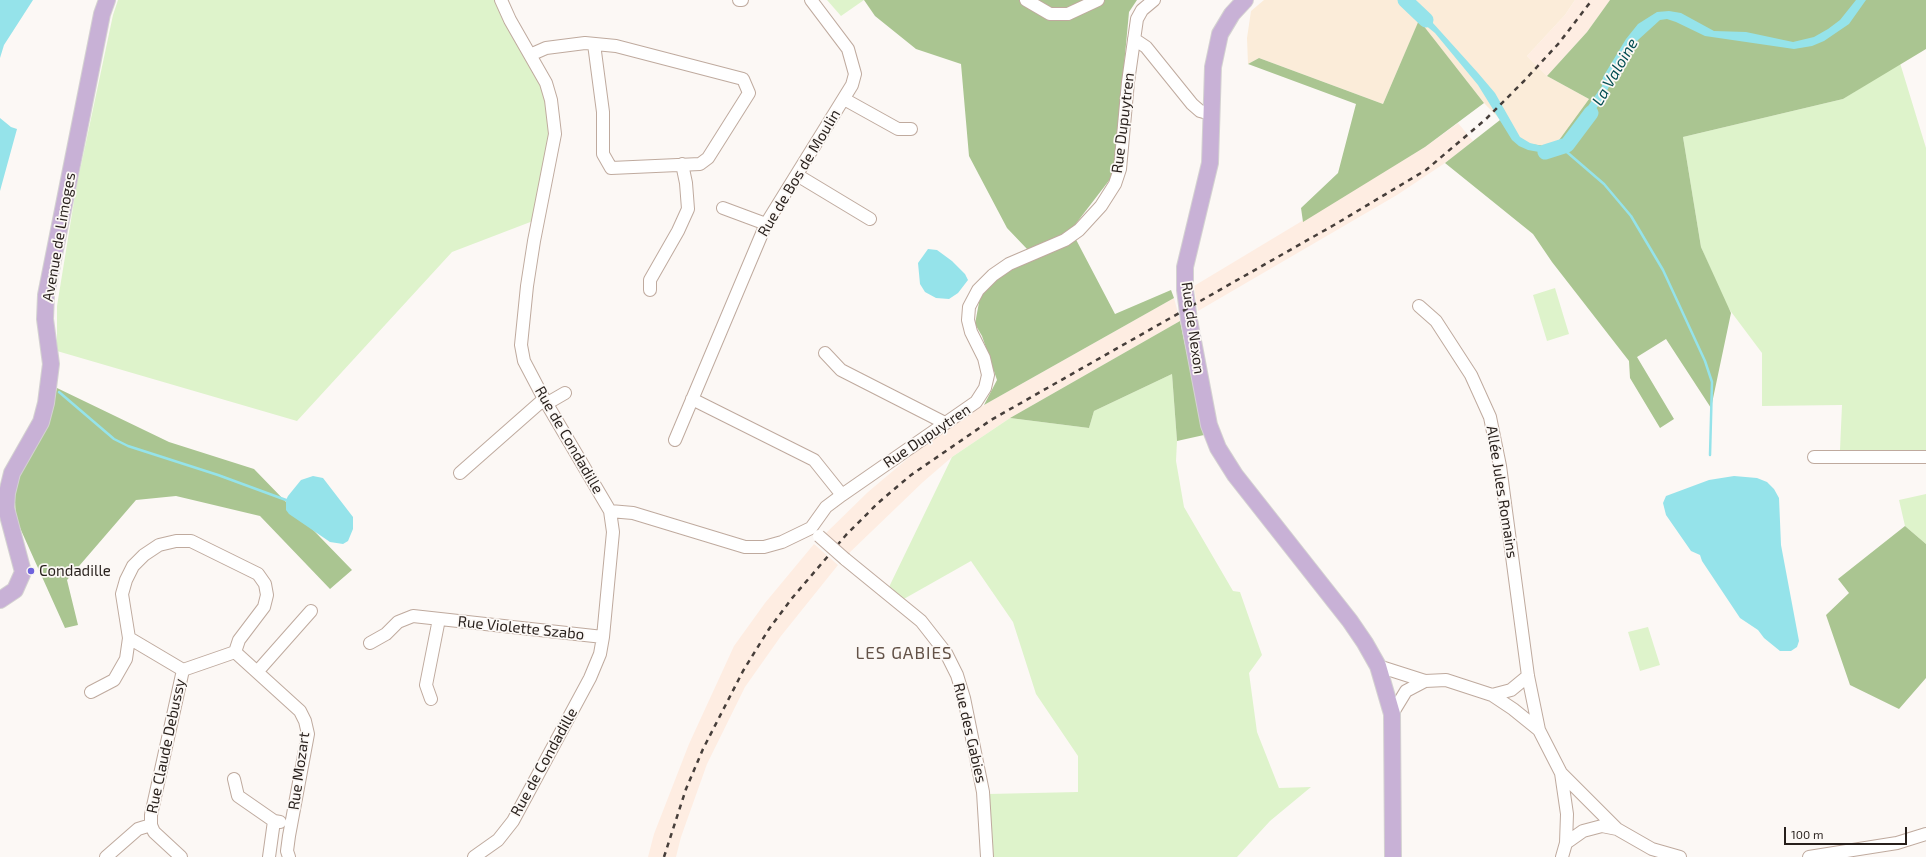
<!DOCTYPE html>
<meta charset="utf-8">
<style>
body{margin:0}
#map{position:relative;width:1926px;height:857px;overflow:hidden;background:#fcf8f5;font-family:"Exo 2",sans-serif}
canvas{display:block}
.scale{position:absolute;left:1784px;top:827px;width:123px;height:18px;box-sizing:border-box;border:2px solid #271f1b;border-top:0;padding-left:5px;font-size:12px;line-height:14px;white-space:nowrap;color:#271f1b;-webkit-text-stroke:3px #fcf8f5;paint-order:stroke}
</style>
<div id="map">
<canvas width="1926" height="857"></canvas>
<div class="scale">100 m</div>
</div>
<script>
const ctx = document.querySelector('canvas').getContext('2d');
ctx.lineJoin = 'round';
function paint(path, color) { ctx.fillStyle = color; ctx.fill(path, 'evenodd'); }
const shape = rows => new Path2D(rows.map(r => 'M' + r).join(''));
function stroke(path, color, width, dash) { ctx.strokeStyle = color; ctx.lineWidth = width; ctx.lineCap = dash ? 'butt' : 'round'; ctx.setLineDash(dash || []); ctx.stroke(path); }
function label(font, color, halo, rows, align = 'center') {
  ctx.font = font + ' "Exo 2",sans-serif'; ctx.lineWidth = 3.5; ctx.setLineDash([]); ctx.textBaseline = 'middle'; ctx.strokeStyle = halo; ctx.fillStyle = color; for (const [text, x, y, turn = 0] of rows) {
    ctx.save(); ctx.translate(x, y); ctx.rotate((+turn || 0) * Math.PI / 180); ctx.textAlign = isNaN(turn) ? turn : align; if (halo) ctx.strokeText(text, 0, 0); ctx.fillText(text, 0, 0); ctx.restore();
  }
}
const built = shape([
 [1575,0,1610,0,1587,32,1547,76,1527,56,1565,15],
 [1458,123,1473,141,1445,163,1397,195,1198,311,1194,286,1425,147],
 [1174,298,1180,321,1010,418,952,457,923,482,846,556,825,534,868,492,919,449,984,405],
 [814,544,838,565,781,636,745,687,707,764,681,837,676,857,648,857,654,834,689,744,734,646,765,603]
]);
const industrial = shape([
 [1264,0,1575,0,1565,15,1527,56,1547,76,1589,99,1554,147,1523,143,1484,103,1419,21,1383,104,1259,58,1248,64,1247,38,1251,11]
]);
const green = shape([
 [118,0,498,0,543,86,551,129,533,221,452,252,297,421,57,351,57,306,76,189,113,15],
 [827,0,864,0,841,16],
 [1900,63,1926,148,1926,450,1840,450,1842,405,1762,406,1762,353,1726,305,1701,247,1683,137,1843,99],
 [1555,288,1569,334,1547,341,1533,295],
 [1172,374,1177,441,1176,461,1184,507,1233,591,1240,592,1262,655,1249,673,1257,732,1279,788,1311,787,1270,821,1237,857,993,857,988,794,1078,792,1078,756,1036,694,1013,622,971,561,902,600,889,587,952,457,1010,418,1089,428,1094,411],
 [1926,494,1926,544,1905,526,1899,500],
 [1648,627,1660,665,1640,671,1628,632]
]);
const forest = shape([
 [864,0,1137,0,1129,12,1114,174,1071,230,1115,314,1171,290,1174,298,984,405,997,380,982,336,975,324,980,297,1027,249,1007,228,969,156,961,64,916,49,875,16],
 [1610,0,1926,0,1926,49,1843,99,1683,137,1701,247,1731,313,1711,408,1666,339,1637,357,1674,419,1660,428,1630,378,1629,361,1552,262,1533,234,1445,163,1500,120,1523,143,1554,147,1589,99,1547,76,1587,32],
 [1419,20,1484,103,1425,147,1303,222,1301,208,1338,173,1356,104,1248,64,1259,58,1383,104],
 [1180,321,1204,435,1177,441,1172,374,1094,411,1089,428,1010,418],
 [57,388,169,442,254,469,352,570,330,589,260,516,176,496,136,500,67,580,78,625,65,628,16,519,14,485,49,418],
 [1905,526,1926,544,1926,678,1899,709,1850,685,1826,615,1849,593,1838,579]
]);
const water = shape([
 [0,0,33,0,4,45,0,58],
 [1856,0,1866,0,1849,24,1824,41,1812,46,1794,49,1705,36,1676,22,1667,19,1660,20,1638,40,1625,56,1600,104,1559,151,1550,154,1528,150,1519,146,1512,140,1478,85,1435,33,1419,20,1410,7,1414,2,1478,73,1495,93,1520,137,1530,143,1546,147,1558,145,1565,139,1602,86,1603,77,1626,39,1638,24,1657,12,1669,11,1681,13,1714,31,1746,32,1793,42,1814,37,1828,29,1840,20],
 [0,118,11,127,17,129,0,191],
 [928,249,937,250,952,261,965,274,968,280,958,293,949,299,936,298,925,292,920,284,918,263],
 [313,476,323,478,353,517,353,529,348,541,343,544,330,542,289,514,286,510,286,500,288,496,301,480],
 [1734,476,1757,478,1767,482,1774,489,1779,498,1781,545,1799,641,1797,647,1791,651,1780,651,1764,638,1758,630,1740,618,1702,561,1700,555,1691,551,1666,515,1663,503,1666,496,1709,480]
]);
const stream = shape([
 [1561,147,1604,184,1631,216,1663,270,1705,361,1712,382,1710,455],
 [59,392,114,439,128,446,218,475,286,500]
]);
const river = shape([
 [1405,0,1426,20],
 [1545,152,1567,145,1591,113]
]);
const minor = shape([
 [739,0,742,0],
 [1026,0,1050,14,1068,14,1098,0],
 [1134,39,1146,47,1192,104,1200,111,1211,114],
 [530,55,546,48,585,43,616,46,743,79,749,93,708,158,700,164,611,168,603,154,603,112,594,44],
 [844,99,898,129,911,129],
 [797,175,870,219],
 [723,208,766,224],
 [650,290,650,280,678,231,688,209,686,183,682,164],
 [1419,306,1436,321,1471,375,1490,417,1500,466,1528,676,1539,730],
 [825,353,841,370,945,423],
 [692,399,814,460,842,495],
 [546,404,565,393],
 [675,440,766,224,852,85,855,74,848,49,811,0],
 [1814,457,1926,457],
 [460,473,544,399],
 [610,511,633,513,745,547,764,547,782,542,811,528,826,507,842,495,976,402,985,388,988,375,984,358,971,332,968,320,969,307,978,290,993,275,1009,264,1065,240,1079,230,1101,206,1115,184,1120,169,1128,82,1137,19,1142,10,1154,0],
 [176,541,191,541,258,574,265,584,267,595,264,607,239,640,235,652,183,670,129,638,122,594,126,580,133,566,144,555,159,545,176,541],
 [845,559,921,621,946,653,957,675,964,698,983,792,987,857],
 [370,643,386,634,398,622,413,616,603,637],
 [235,652,300,711,305,721,308,734,289,836,287,851,289,857],
 [1378,666,1425,681,1446,680,1492,695,1513,709,1539,730,1561,773,1617,829,1652,849,1680,857],
 [257,672,311,611],
 [91,692,114,680,126,659,129,638],
 [1492,695,1511,690,1528,676],
 [431,699,426,685,439,619],
 [1392,714,1406,691,1425,681],
 [1561,773,1567,814,1566,843,1583,831,1602,826,1617,829],
 [234,779,238,796,274,821],
 [106,857,138,829,151,825],
 [181,857,154,832,151,825,151,815,183,670],
 [269,857,274,821,280,822],
 [474,857,498,840,513,821,590,678,600,654,603,637,613,532,610,511,544,399,524,361,521,345,527,286,534,241,555,134,551,100,546,83,510,20,501,0],
 [1562,857,1566,843],
 [1809,857,1897,843,1926,834]
]);
const major = shape([
 [1245,0,1232,14,1220,34,1213,67,1210,163,1185,267,1185,290,1189,320,1209,425,1218,448,1235,475,1350,621,1365,643,1378,666,1392,714,1393,857],
 [0,600,15,590,23,572,6,508,7,493,12,473,41,422,46,403,51,364,45,319,46,295,102,14,107,0]
]);
const rail = shape([
 [664,857,686,789,703,749,743,671,769,629,793,597,846,535,878,503,911,475,991,420,1334,225,1426,170,1486,119,1524,81,1559,43,1592,0]
]);
const minorBridge = shape([
 [819,536,845,559]
]);
const markers = [
 [31,571,4,"#6f63dd"]
];
const streetNames = [
 ["Rue Dupuytren",1123,123,-83],
 ["Rue de Bos de Moulin",799,173,-59],
 ["Avenue de Limoges",59,237,-80],
 ["Rue de Nexon",1193,328,82],
 ["Rue Dupuytren",927,436,-34],
 ["Rue de Condadille",569,440,60],
 ["Allée Jules Romains",1502,492,81],
 ["Rue Violette Szabo",521,628,6],
 ["Rue des Gabies",970,733,77],
 ["Rue Claude Debussy",166,746,-78],
 ["Rue de Condadille",544,762,-61],
 ["Rue Mozart",299,771,-82]
];
const poiNames = [
 ["Condadille",39,571]
];
const waterNames = [
 ["La Valoine",1615,72,-60]
];
const quarterNames = [
 ["LES GABIES",904,653]
];
paint(built, '#feede2');
paint(industrial, '#fbecd9');
paint(green, '#def3cb');
paint(forest, '#aac591');
paint(water, '#95e3ea');
stroke(stream, '#95e3ea', 2.5);
stroke(river, '#95e3ea', 15);
stroke(minor, '#bfaa9e', 14);
stroke(major, '#d4d2d1', 18);
stroke(minor, '#fff', 12);
stroke(major, '#c8b1d6', 16);
stroke(rail, '#463e3a', 2.5, [5, 5]);
stroke(minorBridge, '#bfaa9e', 14, []);
stroke(minorBridge, '#fff', 12);
for (const [x, y, r, color] of markers) { const dot = new Path2D(); dot.arc(x, y, r, 0, 2 * Math.PI); ctx.fillStyle = color; ctx.fill(dot); stroke(dot, '#fcf8f5', 1.5); }
label('15px', '#271f1b', '#fcf8f5', streetNames);
label('15px', '#271f1b', '#fcf8f5', poiNames, 'left');
label('italic 16px', '#064f54', '#fcf8f5', waterNames);
ctx.letterSpacing = '1px';
label('17px', '#635247', '#fcf8f5', quarterNames);
ctx.letterSpacing = '0px';
</script>
